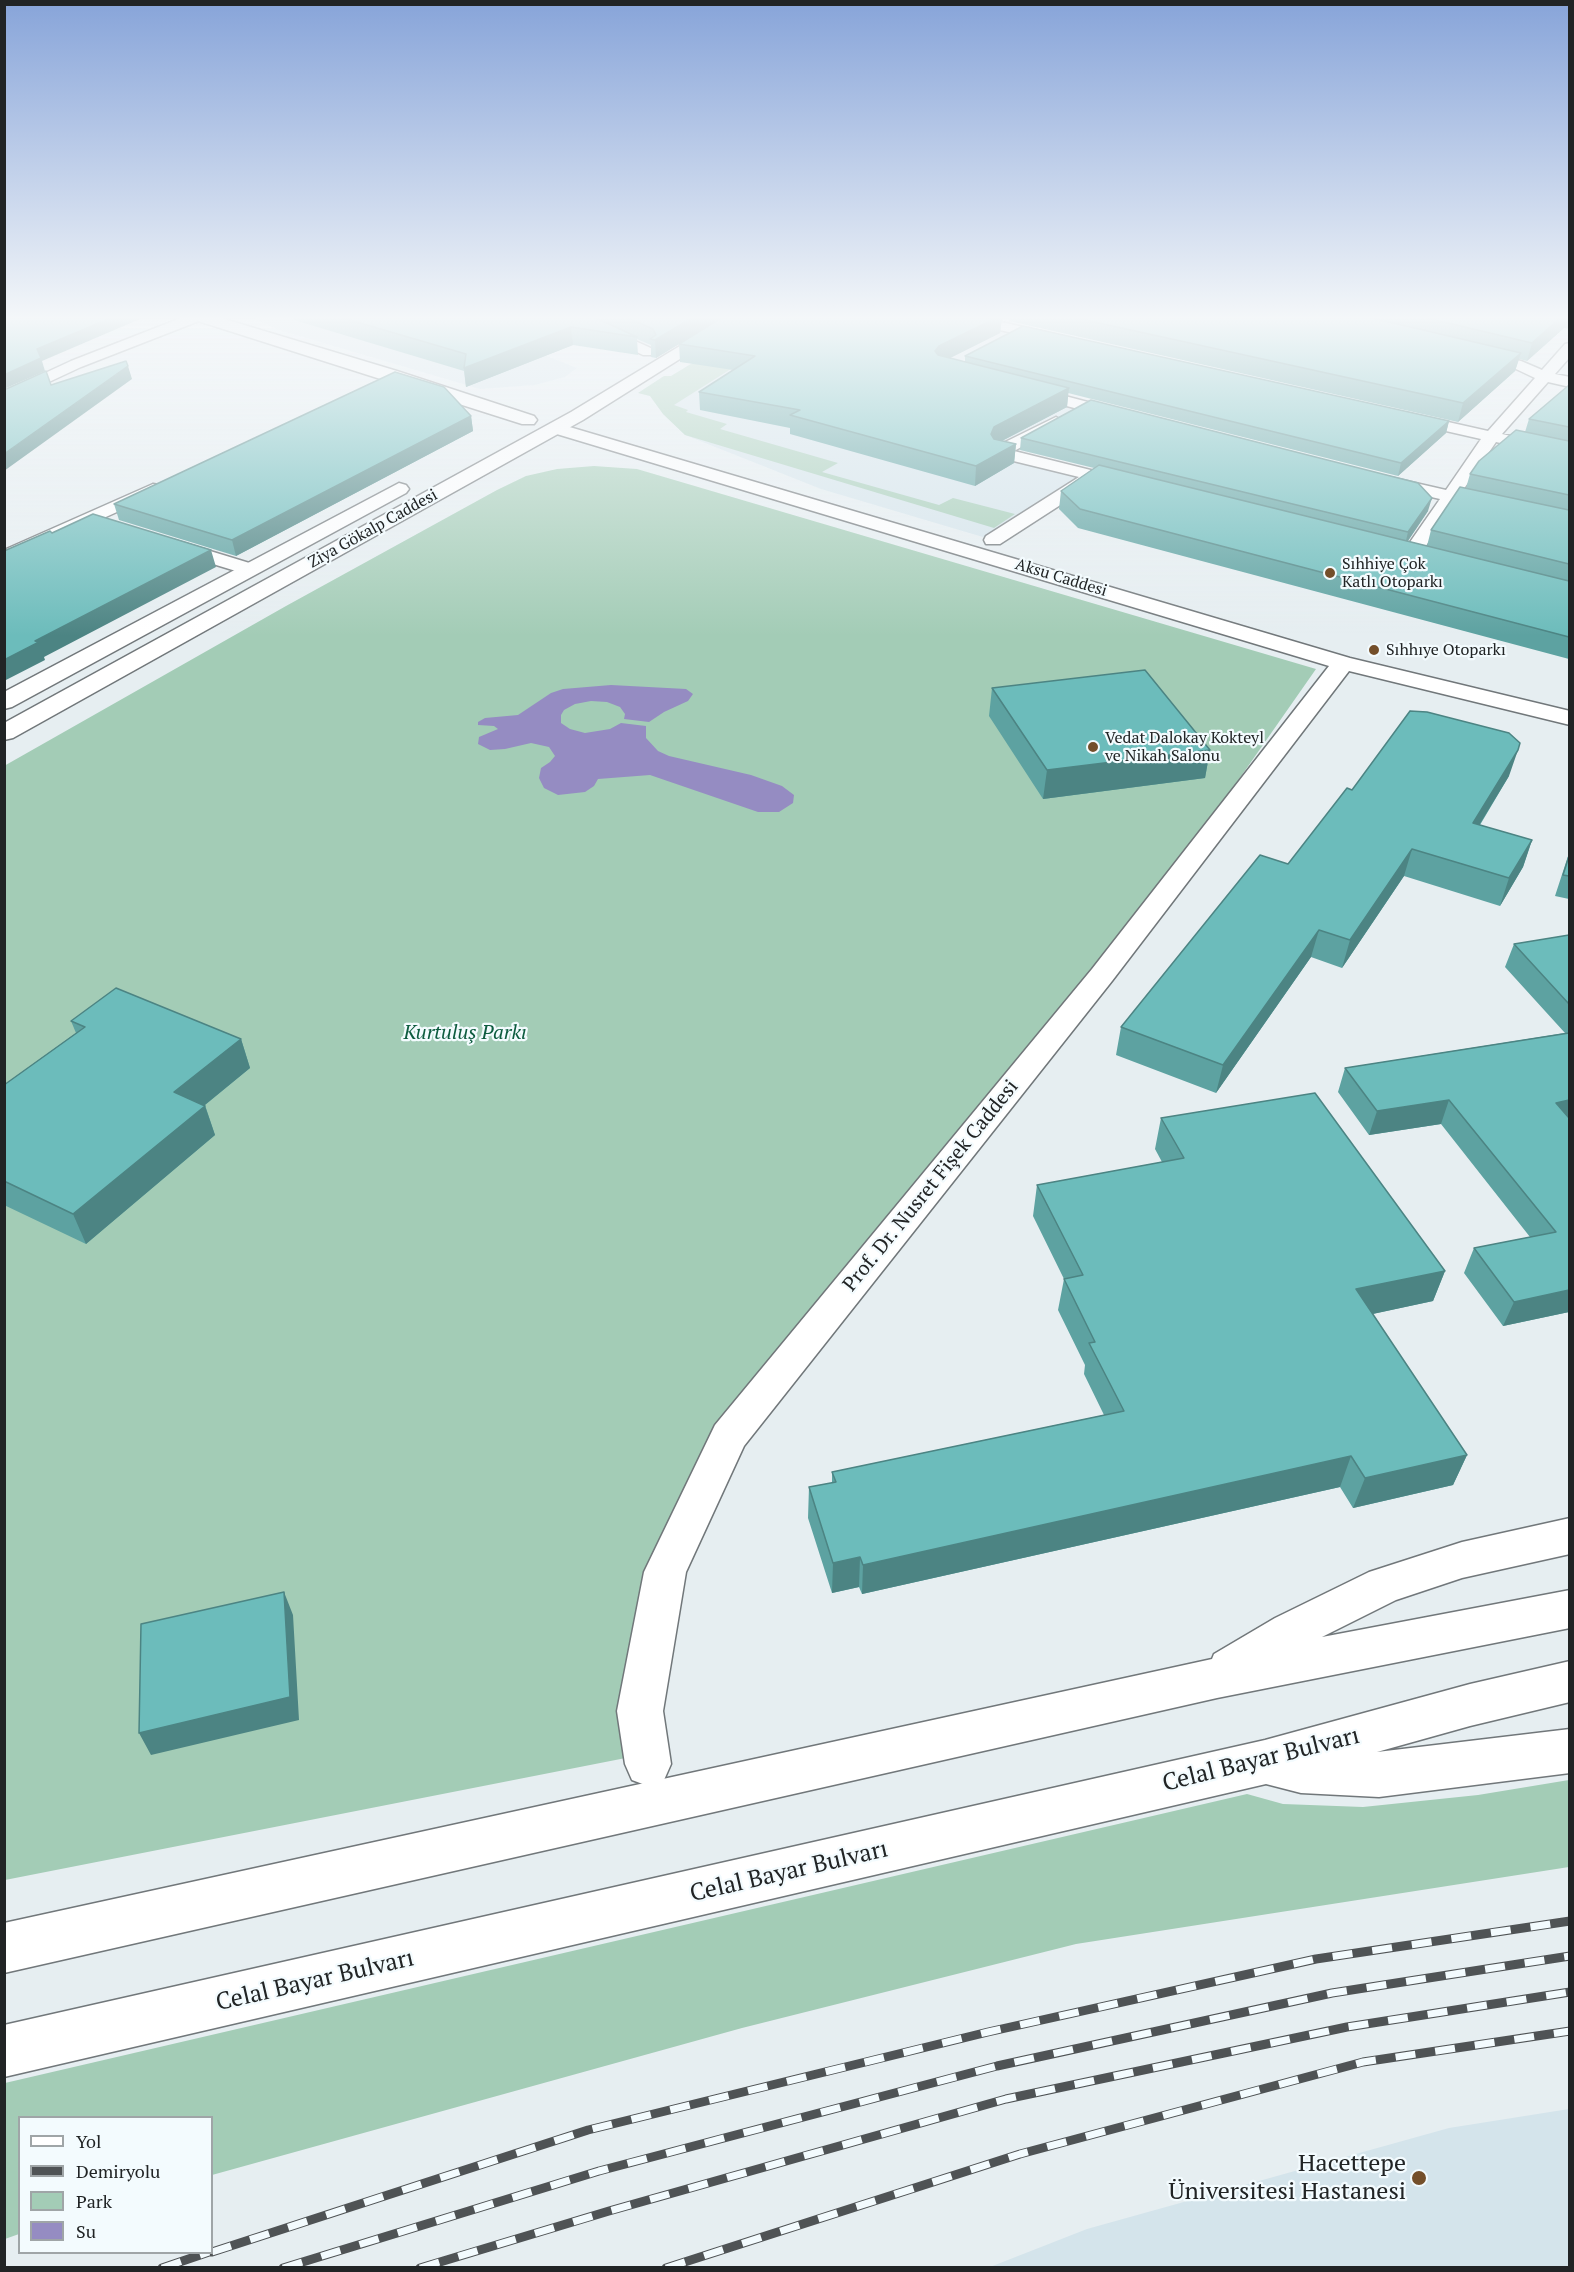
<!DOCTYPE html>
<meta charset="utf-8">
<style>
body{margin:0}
#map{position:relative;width:1574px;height:2272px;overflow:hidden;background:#e6eef1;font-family:"PT Serif",serif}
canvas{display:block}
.frame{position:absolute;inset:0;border:6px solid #212425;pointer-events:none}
.legend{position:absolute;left:18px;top:2116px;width:195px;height:138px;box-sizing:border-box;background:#f3fbfe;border:2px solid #9fa5a7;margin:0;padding:8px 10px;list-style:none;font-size:18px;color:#212425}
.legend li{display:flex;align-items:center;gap:12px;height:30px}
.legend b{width:30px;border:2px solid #9fa5a7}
</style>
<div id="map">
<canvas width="1574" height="2272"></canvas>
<div class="frame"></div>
<ul class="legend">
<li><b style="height:8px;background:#fff"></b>Yol</li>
<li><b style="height:8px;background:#4f5355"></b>Demiryolu</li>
<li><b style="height:16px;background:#a3ccb6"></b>Park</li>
<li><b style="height:16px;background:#958cc2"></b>Su</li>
</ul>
</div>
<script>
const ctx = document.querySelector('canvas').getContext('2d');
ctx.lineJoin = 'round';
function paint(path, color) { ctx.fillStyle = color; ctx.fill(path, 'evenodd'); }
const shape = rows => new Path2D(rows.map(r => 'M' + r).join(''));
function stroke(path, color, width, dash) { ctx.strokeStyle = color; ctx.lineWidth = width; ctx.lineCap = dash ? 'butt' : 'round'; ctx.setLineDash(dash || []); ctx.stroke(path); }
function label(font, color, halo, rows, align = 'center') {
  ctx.font = font + ' "PT Serif",serif'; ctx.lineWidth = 4.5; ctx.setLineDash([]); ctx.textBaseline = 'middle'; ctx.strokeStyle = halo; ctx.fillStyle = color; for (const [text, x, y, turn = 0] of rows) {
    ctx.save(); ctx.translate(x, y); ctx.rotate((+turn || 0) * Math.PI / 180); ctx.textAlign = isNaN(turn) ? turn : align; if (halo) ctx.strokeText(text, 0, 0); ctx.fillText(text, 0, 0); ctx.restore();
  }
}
const built = shape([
 [253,318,452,318,577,368,565,377,535,385,480,389,279,330],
 [582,318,692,318,663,350,681,352,888,318,1021,330,945,369,1085,406,1000,452,1093,476,993,540,821,489,685,435,663,414,650,396,638,393,664,376,671,376,698,360,657,353],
 [1569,2109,1569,2267,990,2267,1087,2229,1449,2128]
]);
const green = shape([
 [699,359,745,360,674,405,688,410,686,412,727,424,720,429,838,463,822,472,939,505,953,498,1015,514,994,528,685,435,663,414,650,396,638,393,664,376,671,376],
 [594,466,637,469,1316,669,1102,975,729,1436,665,1572,646,1754,5,1880,4,766,286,606,497,490,526,476,557,469],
 [1569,1780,1569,1867,1076,1944,742,2028,212,2175,212,2118,20,2118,19,2234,5,2239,5,2083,1247,1794,1283,1804,1363,1807,1478,1795]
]);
const water = shape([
 [611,685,686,689,693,694,688,701,664,712,649,722,624,719,625,714,620,707,607,702,591,701,575,704,564,710,561,715,561,723,570,729,585,733,610,729,621,723,646,726,646,738,658,751,669,756,751,775,782,786,794,795,793,803,779,812,758,812,650,775,598,779,594,786,585,792,558,795,544,788,539,778,541,768,550,762,555,756,549,747,531,743,505,749,490,750,478,744,479,737,498,729,494,726,478,725,478,722,485,718,518,715,551,693,563,689]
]);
const minor = shape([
 [181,318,201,318,199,321,81,367,4,403,4,392,71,361,181,318],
 [565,318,584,318,653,349,655,352,653,355,643,355,565,318],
 [958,318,984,318,1062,336,1064,339,1057,343,960,321,958,318],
 [1570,343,1570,357,1555,374,1570,377,1570,387,1548,382,1502,434,1570,449,1570,459,1496,442,1461,493,1570,518,1570,529,1455,503,1417,559,1403,559,1401,555,1440,499,1379,485,1376,481,1379,477,1385,476,1446,490,1481,439,1402,421,1400,418,1402,415,1408,413,1488,431,1535,378,1516,369,1471,358,1469,355,1471,352,1476,351,1521,361,1542,370,1565,344,1570,343],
 [1027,386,1126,412,1128,415,1120,420,1021,394,1019,391,1021,388,1027,386],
 [1056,417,1064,422,1062,425,1014,451,1131,480,1134,484,1131,488,1125,489,1096,482,1000,544,986,544,984,540,986,536,1079,477,993,456,991,452,993,448,1056,417],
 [153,484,159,485,162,489,159,493,4,563,4,550,153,484],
 [174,540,256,565,259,569,256,573,249,575,167,550,165,546,167,542,174,540]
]);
const secondary = shape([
 [196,318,221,318,397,371,534,416,537,420,534,424,522,424,198,321,196,318],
 [556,423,1350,658,1570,711,1570,725,1349,671,1112,981,744,1446,686,1572,663,1711,671,1764,664,1780,648,1786,632,1780,625,1764,617,1711,644,1572,715,1425,1092,969,1329,666,550,432,547,428,550,424,556,423]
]);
const primary = shape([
 [726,318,745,318,583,420,13,738,4,740,4,723,571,412,726,318],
 [399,483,406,485,409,489,406,493,12,707,4,709,4,692,399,483],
 [1570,1518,1570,1554,1462,1578,1396,1600,1322,1637,1570,1590,1570,1628,1217,1698,4,1973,4,1923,1212,1659,1214,1654,1275,1618,1369,1572,1462,1542,1570,1518],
 [1570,1661,1570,1702,1470,1726,1377,1752,1570,1729,1570,1773,1379,1797,1301,1793,1266,1784,4,2077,4,2025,1265,1740,1470,1684,1570,1661]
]);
const rail = shape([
 [212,2252,588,2130,988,2032,1316,1959,1570,1921],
 [162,2268,209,2252],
 [283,2268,599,2171,997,2066,1332,1993,1570,1956],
 [420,2268,609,2211,1006,2099,1347,2027,1570,1992],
 [666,2268,1020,2154,1363,2062,1570,2031]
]);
const wall = shape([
 [293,318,1002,318,1000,333,950,358,965,362,965,356,1449,421,1446,433,1398,476,1068,393,1067,407,1002,441,1016,444,1014,463,975,486,790,434,790,428,700,410,699,392,733,370,680,362,679,344,656,358,651,357,651,345,637,339,638,355,573,345,466,387,464,371,294,320],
 [1009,318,1569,318,1569,329,1564,328,1527,361,1519,359,1515,371,1458,422,1009,321],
 [1569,385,1569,659,1078,528,1059,509,1061,491,1094,468,1020,450,1021,438,1428,511,1408,541,1427,546,1431,530,1466,488,1470,474,1525,432,1529,419],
 [471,416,473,431,236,556,119,520,114,504],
 [992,688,1210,750,1205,778,1043,799,989,716],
 [1509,776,1480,825,1532,840,1523,867,1500,906,1404,876,1342,968,1311,957,1216,1093,1116,1055,1121,1027,1288,864,1352,790],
 [1569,853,1569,899,1555,896],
 [1569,935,1569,1312,1503,1326,1464,1273,1474,1248,1530,1237,1441,1124,1369,1135,1338,1092,1345,1068,1565,1033,1505,967,1514,944],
 [71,1021,241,1039,250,1068,205,1105,215,1135,86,1244,4,1205,4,1085,76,1033],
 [1161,1118,1445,1271,1433,1301,1372,1314,1467,1455,1453,1485,1353,1508,1340,1487,862,1594,859,1587,832,1593,808,1518,809,1487,832,1483,832,1472,1104,1415,1084,1374,1085,1365,1058,1310,1064,1279,1033,1216,1037,1185,1162,1162,1155,1149]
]);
const shadedWall = shape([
 [111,318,139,318,140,319,42,361,45,371,4,389,4,375,37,349],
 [692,318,722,318,656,358,655,340],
 [996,318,1002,318,1000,333,938,364,935,351,939,346],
 [1560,318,1567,318,1564,328,1527,361,1532,343],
 [571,327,573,345,466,387,464,368],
 [1521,353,1515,371,1458,422,1463,403],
 [128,366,132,379,4,471,4,454],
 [1069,388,1067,407,992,446,991,434,994,427],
 [471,416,473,431,236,556,232,540],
 [1449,421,1446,433,1398,476,1401,463],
 [1016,444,1014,463,975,486,976,466],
 [1432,498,1428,511,1405,545,1408,532],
 [211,550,216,567,44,657,45,660,4,681,4,660,35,641],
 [1210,750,1205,778,1043,799,1047,770],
 [1518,750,1509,776,1464,850,1473,823],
 [1532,840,1523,867,1500,906,1509,878],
 [1412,849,1404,876,1342,968,1350,940],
 [1319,930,1311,957,1216,1093,1223,1065],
 [241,1039,250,1068,184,1122,174,1092],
 [1449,1100,1441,1124,1369,1135,1377,1111],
 [1569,1100,1569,1123,1556,1103],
 [205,1106,215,1135,86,1244,73,1214],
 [1445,1271,1433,1301,1345,1320,1356,1289],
 [1569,1290,1569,1312,1503,1326,1514,1302],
 [1467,1455,1453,1485,1353,1508,1365,1478],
 [1351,1456,1340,1487,862,1594,863,1565],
 [860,1557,859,1587,832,1593,833,1563],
 [284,1592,293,1615,299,1720,151,1755,139,1733]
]);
const building = shape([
 [4,318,111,318,37,349,41,358,4,375,4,318],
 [343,318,596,318,637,337,571,327,464,368,466,354,343,318],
 [628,318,692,318,655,340,650,339,656,335,653,329,628,318],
 [721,318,996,318,939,346,935,351,938,355,1069,388,994,427,991,434,994,439,1016,444,976,466,790,415,800,410,699,392,755,356,679,344,721,318],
 [1076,318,1372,318,1521,353,1463,403,1076,318],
 [1427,318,1560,318,1532,343,1427,318],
 [1023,326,1449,421,1401,463,965,356,1023,326],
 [126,361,128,366,4,454,4,390,46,371,51,385,126,361],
 [395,372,444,387,471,416,232,540,114,504,395,372],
 [1569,385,1569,427,1529,419,1569,385],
 [1091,400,1418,483,1432,498,1408,532,1021,438,1091,400],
 [1516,430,1569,441,1569,495,1470,474,1479,461,1516,430],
 [1099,465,1569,581,1569,637,1080,509,1061,491,1099,465],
 [1460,487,1569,510,1569,564,1431,530,1460,487],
 [93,514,211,550,35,641,39,642,4,660,4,551,50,531,52,533,93,514],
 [1145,670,1210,750,1047,770,992,688,1145,670],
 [1410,711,1427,712,1509,733,1520,743,1518,750,1473,823,1532,840,1509,878,1412,849,1350,940,1319,930,1223,1065,1121,1027,1260,855,1288,864,1347,788,1352,790,1410,711],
 [1569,856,1569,876,1563,875,1569,856],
 [1569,935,1569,1004,1514,944,1569,935],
 [116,988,241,1039,174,1092,205,1106,73,1214,4,1181,4,1085,85,1027,71,1021,116,988],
 [1569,1033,1569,1100,1556,1103,1569,1118,1569,1290,1514,1302,1474,1248,1556,1232,1449,1100,1377,1111,1345,1068,1569,1033],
 [1315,1093,1445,1271,1356,1289,1467,1455,1365,1478,1351,1456,863,1565,860,1557,833,1563,809,1487,836,1482,832,1472,1124,1411,1089,1343,1095,1342,1064,1279,1083,1275,1037,1185,1184,1158,1161,1118,1315,1093],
 [284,1592,290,1697,139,1733,141,1624,284,1592]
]);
const markers = [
 [1330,573,6,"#744f2a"],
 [1374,650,6,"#744f2a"],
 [1093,747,6,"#744f2a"],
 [1419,2178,8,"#744f2a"]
];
const farStreetnames = [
 ["Ziya Gökalp Caddesi",373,529,-29],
 ["Aksu Caddesi",1061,578,17]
];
const farPoinames = [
 ["Sıhhiye Çok",1342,564],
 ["Katlı Otoparkı",1342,582],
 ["Sıhhıye Otoparkı",1386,650],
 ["Vedat Dalokay Kokteyl",1105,738],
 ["ve Nikah Salonu",1105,756]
];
const parkNames = [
 ["Kurtuluş Parkı",465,1033]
];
const streetNames = [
 ["Prof. Dr. Nusret Fişek Caddesi",931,1186,-51]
];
const nearStreetnames = [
 ["Celal Bayar Bulvarı",1261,1760,-14],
 ["Celal Bayar Bulvarı",789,1872,-13],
 ["Celal Bayar Bulvarı",315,1981,-13]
];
const nearPoinames = [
 ["Hacettepe",1406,2164],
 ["Üniversitesi Hastanesi",1406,2192]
];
paint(built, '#d4e4eb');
paint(green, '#a3ccb6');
paint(water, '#958cc2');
stroke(minor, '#71777a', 3);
stroke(secondary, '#71777a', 3);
stroke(primary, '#71777a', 3);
paint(minor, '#fff');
paint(secondary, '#fff');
paint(primary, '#fff');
stroke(rail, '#4f5355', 9);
stroke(rail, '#f3fbfe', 7, [20]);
paint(wall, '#5da2a1');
paint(shadedWall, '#4c8483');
paint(building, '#6cbcbb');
stroke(building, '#4c8483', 1.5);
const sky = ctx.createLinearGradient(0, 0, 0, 636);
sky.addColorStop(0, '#87a4d9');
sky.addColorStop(0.5, '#f4f7f9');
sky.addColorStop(1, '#f4f7f900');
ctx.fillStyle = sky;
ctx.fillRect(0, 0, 1574, 636);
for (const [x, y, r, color] of markers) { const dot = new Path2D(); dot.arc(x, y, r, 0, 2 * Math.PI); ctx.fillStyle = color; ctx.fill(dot); stroke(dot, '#f3fbfe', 2); }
label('16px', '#212425', '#f3fbfe', farStreetnames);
label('16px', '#212425', '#f3fbfe', farPoinames, 'left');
label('italic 20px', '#0d5c3f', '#f3fbfe', parkNames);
label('20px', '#212425', '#f3fbfe', streetNames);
label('24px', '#212425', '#f3fbfe', nearStreetnames);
label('24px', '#212425', '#f3fbfe', nearPoinames, 'right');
</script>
